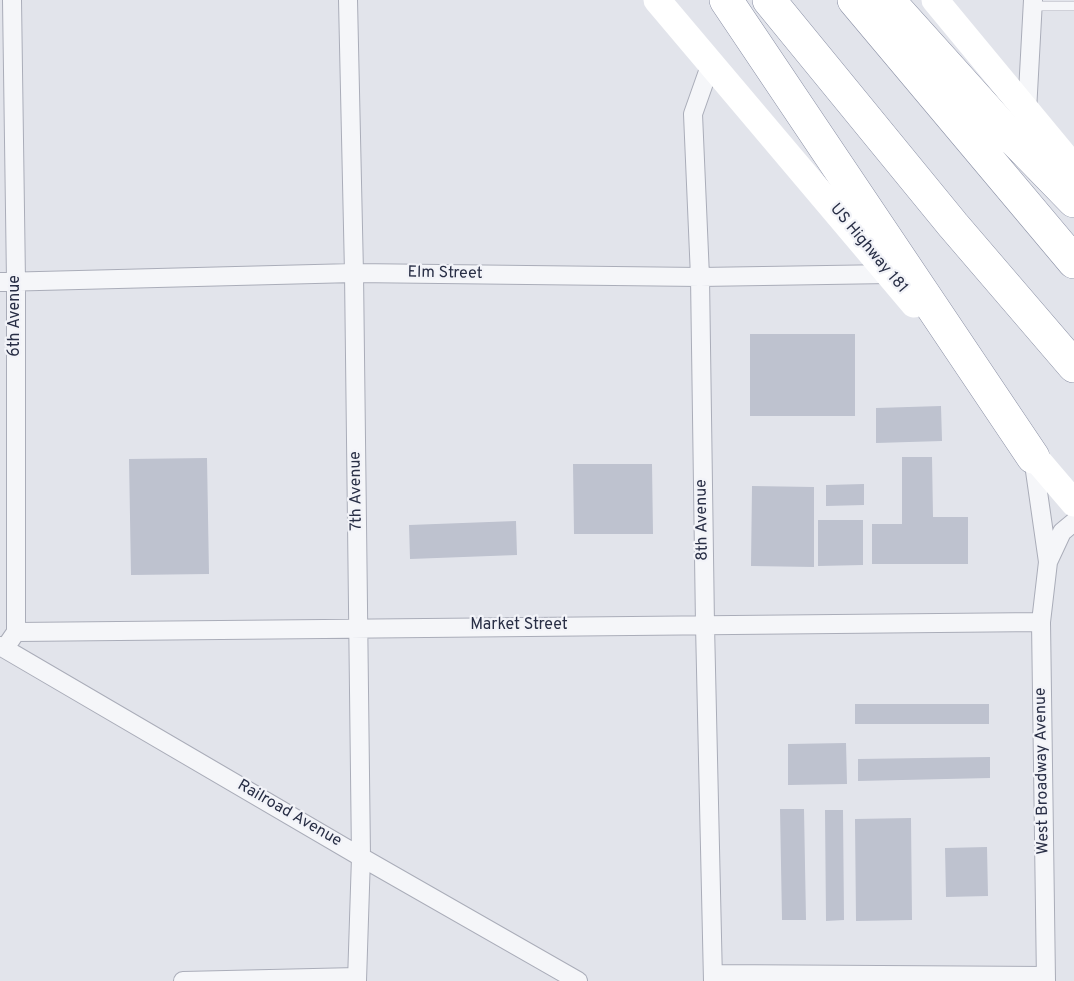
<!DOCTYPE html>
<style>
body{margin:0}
canvas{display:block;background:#e2e4eb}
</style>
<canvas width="1074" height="981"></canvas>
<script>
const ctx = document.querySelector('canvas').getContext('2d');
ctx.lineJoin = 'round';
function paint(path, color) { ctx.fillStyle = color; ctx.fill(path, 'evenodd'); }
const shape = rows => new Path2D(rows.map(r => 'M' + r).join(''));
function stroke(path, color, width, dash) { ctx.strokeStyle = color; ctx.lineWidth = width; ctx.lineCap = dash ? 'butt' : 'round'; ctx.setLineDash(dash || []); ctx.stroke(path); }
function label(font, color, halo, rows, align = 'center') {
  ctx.font = font + ' Overpass,sans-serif'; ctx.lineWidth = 4.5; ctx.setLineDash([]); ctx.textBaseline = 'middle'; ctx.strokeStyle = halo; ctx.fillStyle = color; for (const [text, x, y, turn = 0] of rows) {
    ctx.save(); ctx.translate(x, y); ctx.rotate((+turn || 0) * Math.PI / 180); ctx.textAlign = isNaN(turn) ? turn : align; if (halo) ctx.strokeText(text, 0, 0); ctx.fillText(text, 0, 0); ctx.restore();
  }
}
const building = shape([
 [750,334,855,334,855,416,750,416],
 [941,406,942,441,876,443,876,408],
 [902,457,932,457,933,517,968,517,968,564,872,564,872,524,902,524],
 [207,458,209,574,131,575,129,459],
 [573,464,652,464,653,534,574,534],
 [864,484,864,505,826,506,826,485],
 [752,486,814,487,814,567,751,566],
 [818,520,863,520,863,565,818,566],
 [516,521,517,555,410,559,409,525],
 [855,704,989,704,989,724,855,724],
 [846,743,847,784,788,785,788,744],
 [990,757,990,778,858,781,858,759],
 [780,809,804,809,806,920,782,920],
 [825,810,843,810,844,920,826,921],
 [911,818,912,920,856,921,855,819],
 [987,847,988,896,946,897,945,848]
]);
const service = shape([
 [1033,6,1074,6]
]);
const minor = shape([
 [12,0,16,281,16,632],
 [348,0,354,273,361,857,357,981],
 [711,63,693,114,700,277,705,625,713,981],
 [1027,111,1033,0],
 [0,282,354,273,700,277,890,274],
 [1033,457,1048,562,1041,622,1046,981],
 [1048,562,1062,532,1074,522],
 [0,646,361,857,578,981],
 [5,648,16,632,1041,622],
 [713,974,1046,976],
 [183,981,357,977]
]);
const secondary = shape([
 [657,0,914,304],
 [935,0,1074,168],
 [1021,441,1074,503]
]);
const motorway = shape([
 [726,0,1033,457],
 [769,0,953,225,1074,366],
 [854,0,1074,262],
 [888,0,1004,129,1074,201]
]);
const streetNames = [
 ["US Highway 181",868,249,50],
 ["Elm Street",445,274,1],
 ["6th Avenue",16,316,-90],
 ["7th Avenue",357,491,-91],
 ["8th Avenue",703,520,-91],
 ["Market Street",519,626],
 ["West Broadway Avenue",1043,771,-91],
 ["Railroad Avenue",289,814,30]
];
paint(building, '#bec2cf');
stroke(service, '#aaadb9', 10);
stroke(minor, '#aaadb9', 20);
stroke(motorway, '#888ea3', 34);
stroke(service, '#f5f6f9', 9);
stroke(minor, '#f5f6f9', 18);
stroke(secondary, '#fff', 27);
stroke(motorway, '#fff', 33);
label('16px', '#282e45', '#f2f3f8', streetNames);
</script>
